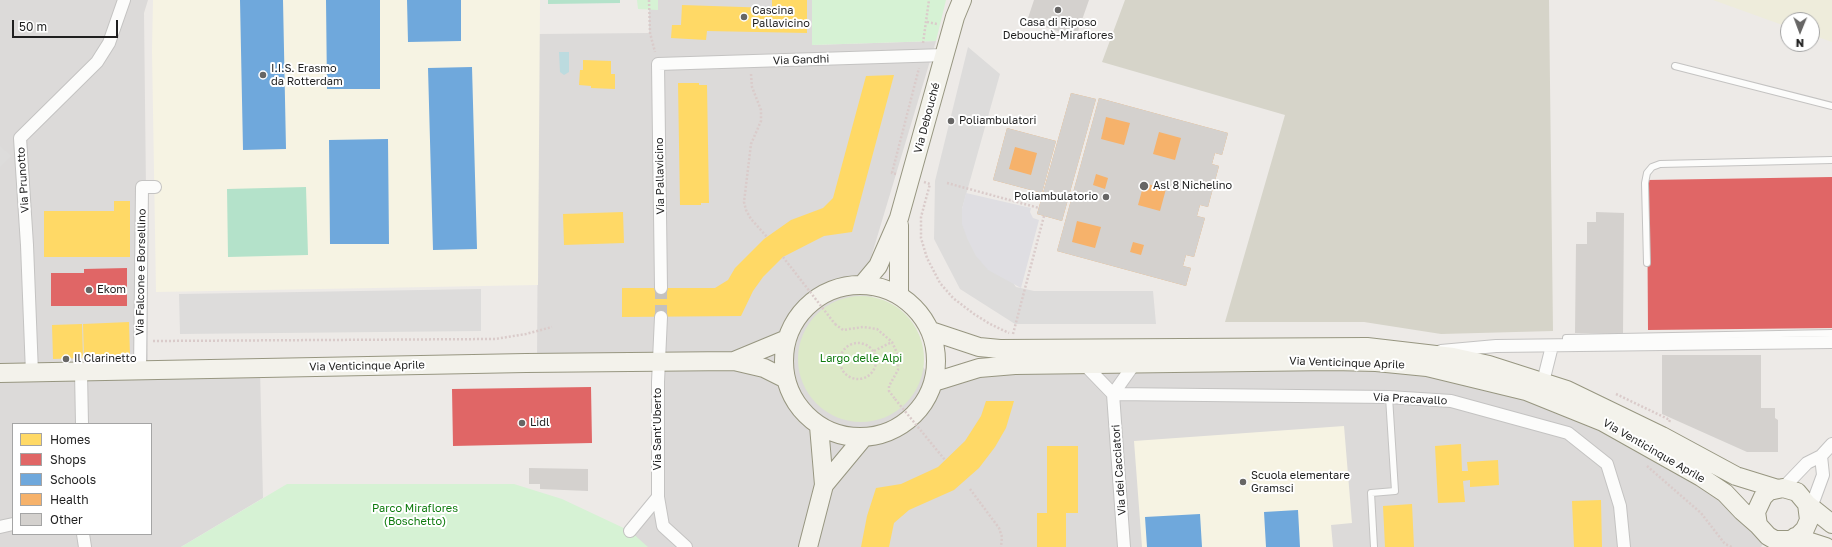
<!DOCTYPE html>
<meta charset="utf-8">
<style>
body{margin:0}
#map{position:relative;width:1832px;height:547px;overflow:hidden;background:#edeae7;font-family:"Golos Text",sans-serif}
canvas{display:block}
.legend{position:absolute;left:12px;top:423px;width:140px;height:112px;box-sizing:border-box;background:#fff;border:1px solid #a5a5a5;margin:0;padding:5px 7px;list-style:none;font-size:12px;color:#1f1f1f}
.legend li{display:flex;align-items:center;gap:8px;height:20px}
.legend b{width:20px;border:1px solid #a5a5a5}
.north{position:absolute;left:1780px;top:12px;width:40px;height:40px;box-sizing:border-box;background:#fff;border:1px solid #a5a5a5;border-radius:50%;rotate:181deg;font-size:11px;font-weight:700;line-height:16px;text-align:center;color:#1f1f1f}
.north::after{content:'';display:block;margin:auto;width:14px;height:18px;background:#676665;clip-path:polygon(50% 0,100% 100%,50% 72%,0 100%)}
.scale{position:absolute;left:12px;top:20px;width:106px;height:18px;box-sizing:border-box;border:2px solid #1f1f1f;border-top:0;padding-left:5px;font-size:12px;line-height:14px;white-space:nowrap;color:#1f1f1f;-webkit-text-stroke:3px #fff;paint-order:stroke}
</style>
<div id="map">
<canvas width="1832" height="547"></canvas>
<ul class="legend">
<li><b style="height:11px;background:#ffd966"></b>Homes</li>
<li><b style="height:11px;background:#e06666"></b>Shops</li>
<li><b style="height:11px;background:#6fa8dc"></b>Schools</li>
<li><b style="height:11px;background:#f6b26b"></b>Health</li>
<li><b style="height:11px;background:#d4d1ce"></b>Other</li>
</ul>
<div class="north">N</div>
<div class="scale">50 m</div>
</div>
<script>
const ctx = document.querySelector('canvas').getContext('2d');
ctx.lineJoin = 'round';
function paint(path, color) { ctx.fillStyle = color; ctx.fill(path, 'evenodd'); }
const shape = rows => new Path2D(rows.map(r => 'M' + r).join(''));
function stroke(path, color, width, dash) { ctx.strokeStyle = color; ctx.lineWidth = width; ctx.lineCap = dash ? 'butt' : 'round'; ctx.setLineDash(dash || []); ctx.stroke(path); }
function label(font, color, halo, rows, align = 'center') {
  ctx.font = font + ' "Golos Text",sans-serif'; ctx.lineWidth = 4; ctx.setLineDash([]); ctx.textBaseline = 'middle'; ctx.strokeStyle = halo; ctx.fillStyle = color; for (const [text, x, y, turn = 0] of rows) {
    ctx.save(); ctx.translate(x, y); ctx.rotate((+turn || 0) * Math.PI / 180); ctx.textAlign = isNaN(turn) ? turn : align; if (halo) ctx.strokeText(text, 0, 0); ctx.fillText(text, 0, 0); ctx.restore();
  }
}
const residential = shape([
 [0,0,148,0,144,13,148,368,537,363,539,34,649,33,649,0,812,0,812,45,936,41,863,284,934,382,1219,354,1397,353,1657,443,1768,536,1761,547,646,547,630,531,658,497,660,362,260,368,263,498,181,547,0,547],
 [13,424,151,424,151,534,13,534]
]);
const education = shape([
 [153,0,540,0,538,285,156,292,152,51],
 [1344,426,1352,523,1331,525,1333,547,1142,547,1134,441]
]);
const construction = shape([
 [1125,0,1549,0,1553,331,1441,334,1364,322,1225,322,1285,115,1102,62]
]);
const farmland = shape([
 [1713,0,1832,0,1832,42,1812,35,1812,20,1788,20,1788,27]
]);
const grass = shape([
 '798 359a63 63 0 1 1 126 0a63 63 0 1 1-126 0Z'
]);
const park = shape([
 [637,0,658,0,658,10,638,9],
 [812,0,946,0,936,41,812,45],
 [287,484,514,484,562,499,630,531,648,547,181,547]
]);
const pitch = shape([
 [548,0,620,0,620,3,548,4],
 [306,187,308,255,228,257,227,189]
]);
const parking = shape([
 [968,47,1000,74,962,209,1016,287,1034,291,1153,291,1156,324,1015,324,960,289,934,239,935,181],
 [0,146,12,156,0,167],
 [481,289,481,331,180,334,179,294]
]);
const plaza = shape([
 [966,193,1031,208,1030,212,1033,218,1039,220,1021,288,988,270,976,256,967,238,962,224,962,209]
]);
const water = shape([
 [559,52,569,52,569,72,564,75,560,72]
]);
const homes = shape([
 [772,0,807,0,807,33,707,31,706,40,671,38,672,25,681,25,682,5,772,8],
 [583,60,611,61,611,74,615,74,615,89,591,88,591,86,579,85,580,70,583,70],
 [894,75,852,232,824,236,783,257,763,277,753,291,741,316,622,317,622,288,715,288,728,280,735,268,764,239,791,220,823,208,833,198,866,76],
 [678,83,699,83,699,85,707,85,709,203,701,203,701,205,680,205],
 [114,201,130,201,130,257,44,257,44,211,114,211],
 [623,212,624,243,564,245,563,214],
 [129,322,130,357,84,358,83,324],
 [82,324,83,358,53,359,52,325],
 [986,401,1014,401,1006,428,995,447,979,468,954,490,909,510,894,523,889,547,861,547,867,516,876,488,901,484,938,467,965,441,981,416],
 [1461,444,1462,471,1468,471,1467,462,1498,460,1499,485,1470,487,1470,480,1463,481,1465,502,1438,503,1435,446],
 [1047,446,1078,446,1078,513,1066,513,1066,547,1037,547,1037,513,1047,513],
 [1601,500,1602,547,1574,547,1572,501],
 [1412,504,1414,547,1385,547,1383,506]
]);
const shops = shape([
 [1832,177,1832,328,1648,330,1647,180],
 [127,268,127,306,51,306,51,273,84,273,84,269],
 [591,387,592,443,453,446,452,389]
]);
const schools = shape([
 [240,0,283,0,286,149,243,150],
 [326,0,380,0,380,89,327,89],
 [407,0,461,0,461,41,408,42],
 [472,67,477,249,433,250,428,68],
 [388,139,389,244,330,244,329,140],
 [1298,510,1300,547,1266,547,1264,512],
 [1200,514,1202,547,1147,547,1145,517]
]);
const health = shape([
 [1071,93,1096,99,1062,221,1037,214],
 [1099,98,1228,133,1222,155,1215,153,1212,164,1219,166,1208,207,1200,205,1197,216,1205,218,1194,257,1186,255,1183,266,1191,268,1186,286,1057,251],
 [1007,128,1056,141,1042,193,993,180]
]);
const building = shape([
 [1034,0,1089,0,1076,37,1027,21],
 [1071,93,1096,99,1062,221,1037,214],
 [1099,98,1228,133,1222,155,1215,153,1212,164,1219,166,1208,207,1200,205,1197,216,1205,218,1194,257,1186,255,1183,266,1191,268,1186,286,1057,251],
 [1106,117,1130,123,1124,145,1101,139],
 [1159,132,1181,138,1175,160,1153,154],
 [1096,174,1108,178,1105,189,1093,185],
 [1144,183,1166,189,1160,211,1138,205],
 [1077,221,1101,227,1095,248,1072,242],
 [1133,242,1144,245,1141,255,1130,252],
 [1007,128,1056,141,1042,193,993,180],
 [1015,147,1037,153,1031,175,1009,169],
 [1596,212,1624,213,1623,334,1575,333,1576,244,1587,244,1587,222,1596,222],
 [1662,355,1761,355,1761,408,1775,408,1775,418,1778,420,1778,452,1747,452,1662,414],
 [529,468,588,469,588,491,540,489,540,484,529,484]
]);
const streetTunnel = shape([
 [661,317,661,288]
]);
const path = shape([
 [649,0,650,33,655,52],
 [927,22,937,24],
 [923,43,929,0],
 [751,74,752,87,761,110,761,121,751,144,744,202,746,210,751,219,767,237],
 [896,174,892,173,919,68],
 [924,182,930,184,921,217,921,238,927,258,940,283,953,298,974,314,990,324,1009,333],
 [947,183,1039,208],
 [835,324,843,330,863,327,877,329,892,342,898,355,898,370,889,386,889,391,895,399],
 [1013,334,1044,216],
 [153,341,495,339,526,334,552,327],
 '840 361a18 18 0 1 1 36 0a18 18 0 1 1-36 0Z',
 [874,351,892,342],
 [1616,394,1670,420,1669,422],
 [1647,466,1701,513,1725,544,1732,547],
 [970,489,999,528,1002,537,1001,547]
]);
const lane = shape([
 [1675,66,1832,106],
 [1647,263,1645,183,1647,173,1652,167,1660,164,1832,160],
 [1566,346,1566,338,1832,333],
 [1374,547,1371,493,1395,491,1389,397]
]);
const street = shape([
 [661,288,658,64,945,55],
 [661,317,658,382,658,497,663,526,686,547],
 [1441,351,1496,346,1832,342],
 [1084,364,1113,394],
 [140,371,142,187,155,187],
 [81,372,82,424],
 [32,373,27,245,20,138,97,62,109,43,124,0],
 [1543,382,1552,346],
 [1113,394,1389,397,1451,401,1568,433,1607,464,1620,506,1624,547],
 [1113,394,1124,547],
 [1113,394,1135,363],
 [1783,488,1807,463,1821,456,1832,444],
 [1809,513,1823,475,1821,456],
 [0,527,13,524],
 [630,531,658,497],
 [83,534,85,547]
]);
const secondary = shape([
 [899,225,899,293],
 [863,284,878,266,899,218,955,17,962,0],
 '784 361a76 76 0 1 1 152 0a76 76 0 1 1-152 0Z',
 [931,331,979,347,1000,349,1367,347,1453,357,1489,365,1567,390,1662,436,1736,476,1778,489],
 [734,361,787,339],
 [0,373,526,363,734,361,764,368,786,379],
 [934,382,979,368,1015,365,1333,361,1376,362,1427,367,1526,391,1603,422,1701,477,1725,493,1742,511,1758,525],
 [824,485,863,438],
 [1807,504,1809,520,1805,529,1798,536,1790,540,1775,540,1768,536,1758,525,1756,512,1763,497,1769,491,1783,488,1797,492,1807,504,1832,524],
 [1795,537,1826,547],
 [808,547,824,485,819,426]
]);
const pathBridge = shape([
 [783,257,835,324],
 [895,399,945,460]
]);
const markers = [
 [1058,10,4,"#676665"],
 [744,17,4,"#676665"],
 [263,75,4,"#676665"],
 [951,121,4,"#676665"],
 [1144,186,5,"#676665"],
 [1106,197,4,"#676665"],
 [89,290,4,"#676665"],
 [66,359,4,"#676665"],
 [522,423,4,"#676665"],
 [1243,482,4,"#676665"]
];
const poiNames = [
 ["Cascina",752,11],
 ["Pallavicino",752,24],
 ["Casa di Riposo",1058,23,"center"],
 ["Debouchè-Miraflores",1058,36,"center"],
 ["I.I.S. Erasmo",271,69],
 ["da Rotterdam",271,82],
 ["Poliambulatori",959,121],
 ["Asl 8 Nichelino",1153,186],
 ["Poliambulatorio",1098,197,"right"],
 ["Ekom",97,290],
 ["Il Clarinetto",74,359],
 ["Lidl",530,423],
 ["Scuola elementare",1251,476],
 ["Gramsci",1251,489]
];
const streetNames = [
 ["Via Gandhi",801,60,-2],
 ["Via Debouché",927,118,-75],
 ["Via Pallavicino",660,176,-91],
 ["Via Prunotto",23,180,-94],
 ["Via Falcone e Borsellino",141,272,-89],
 ["Via Venticinque Aprile",1347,363,2],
 ["Via Venticinque Aprile",367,366,-1],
 ["Via Pracavallo",1410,399,3],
 ["Via Sant'Uberto",658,429,-90],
 ["Via Venticinque Aprile",1654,451,30],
 ["Via dei Cacciatori",1119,470,-94]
];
const parkNames = [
 ["Largo delle Alpi",861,359],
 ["Parco Miraflores",415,509],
 ["(Boschetto)",415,522]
];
paint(residential, '#dcdad9');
paint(education, '#f6f3e3');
paint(construction, '#d6d4c9');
paint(farmland, '#eeecdb');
paint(grass, '#dce9c7');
paint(park, '#d6f2d4');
paint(pitch, '#b4e2ca');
paint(parking, '#dddcdb');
paint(plaza, '#dfdee2');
paint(water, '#bcdbdf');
paint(homes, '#ffd966');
paint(shops, '#e06666');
paint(schools, '#6fa8dc');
paint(health, '#f6b26b');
paint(building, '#d4d1ce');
stroke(streetTunnel, '#c4c1bf', 12, [12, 6]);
stroke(lane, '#c4c3c2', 8);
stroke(street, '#c4c3c2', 14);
stroke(secondary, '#979680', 20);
stroke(path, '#dacbca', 2.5, [2, 2]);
stroke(lane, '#fcfcfb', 6);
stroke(street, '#fcfcfb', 12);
stroke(secondary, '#f3f2eb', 18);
stroke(pathBridge, '#dacbca', 2.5, [2, 2]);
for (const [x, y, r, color] of markers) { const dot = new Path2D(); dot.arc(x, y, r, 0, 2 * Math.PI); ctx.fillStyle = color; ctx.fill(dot); stroke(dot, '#fff', 1.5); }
label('11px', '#1f1f1f', '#fff', poiNames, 'left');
label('11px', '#1f1f1f', '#fff', streetNames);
label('11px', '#0f7b0e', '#fff', parkNames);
</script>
